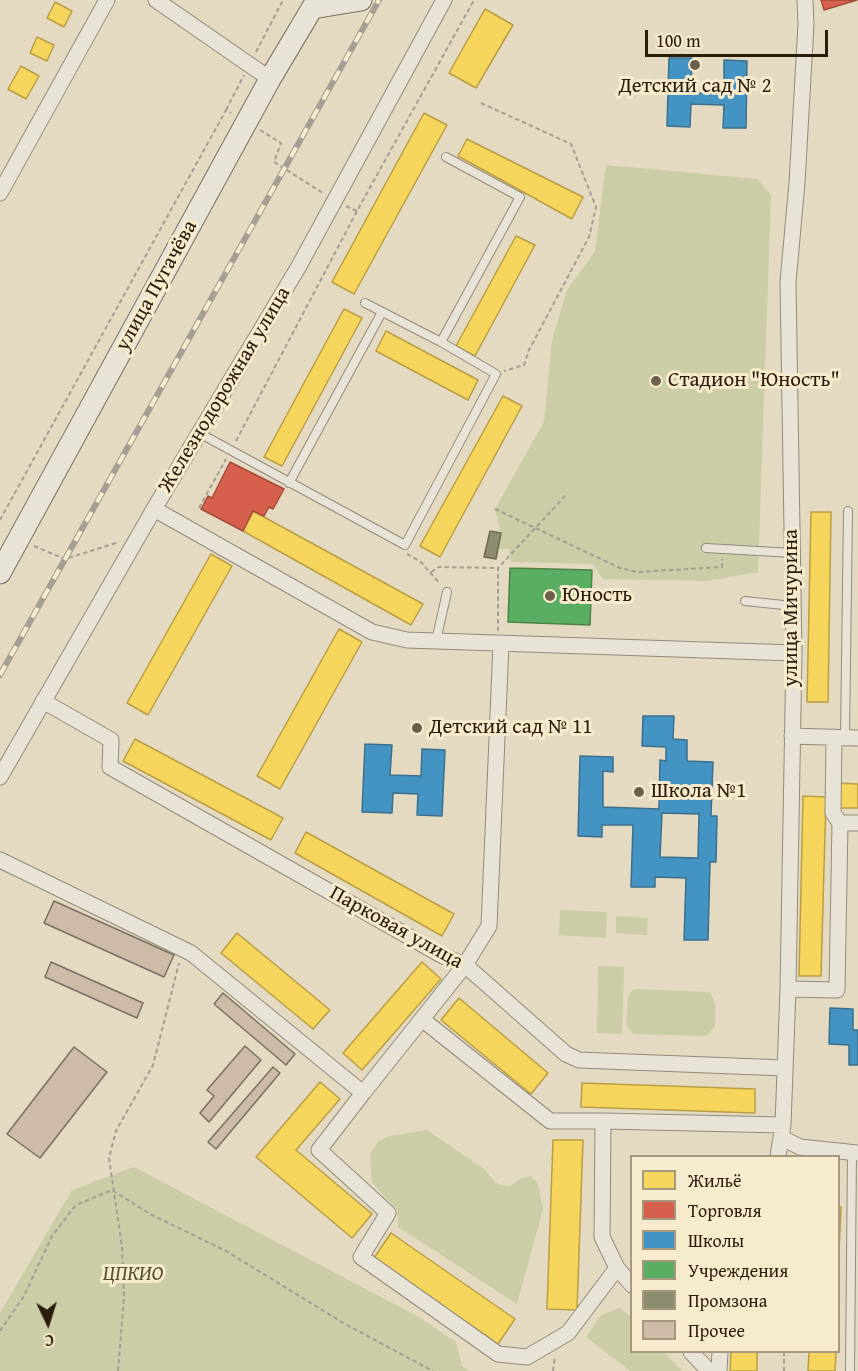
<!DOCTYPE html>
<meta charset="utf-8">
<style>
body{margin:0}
#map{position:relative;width:858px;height:1371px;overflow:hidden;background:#e4dac1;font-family:"Gentium Book Plus",serif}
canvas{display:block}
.legend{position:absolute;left:630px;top:1155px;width:210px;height:198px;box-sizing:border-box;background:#f7ebcd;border:2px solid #a5987f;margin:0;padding:8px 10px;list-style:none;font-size:18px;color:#2a1c0b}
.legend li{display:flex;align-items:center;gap:12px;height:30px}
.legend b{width:30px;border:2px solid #a5987f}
.north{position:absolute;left:18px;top:1293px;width:60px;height:60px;-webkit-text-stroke:4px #f7ebcd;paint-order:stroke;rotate:176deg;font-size:16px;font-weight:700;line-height:24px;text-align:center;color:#2a1c0b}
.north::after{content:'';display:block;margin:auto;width:21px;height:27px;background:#2a1c0b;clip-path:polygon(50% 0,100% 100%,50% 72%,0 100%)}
.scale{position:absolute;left:645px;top:30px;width:183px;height:27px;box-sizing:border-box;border:3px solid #2a1c0b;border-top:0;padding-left:8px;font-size:18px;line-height:21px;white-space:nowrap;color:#2a1c0b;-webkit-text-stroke:4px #f7ebcd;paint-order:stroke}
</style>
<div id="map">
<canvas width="858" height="1371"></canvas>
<ul class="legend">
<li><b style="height:16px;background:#f6d55c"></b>Жильё</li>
<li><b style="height:16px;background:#d6604d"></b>Торговля</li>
<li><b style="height:16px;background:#4393c3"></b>Школы</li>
<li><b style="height:16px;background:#5aae61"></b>Учреждения</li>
<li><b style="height:16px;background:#8c8c6e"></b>Промзона</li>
<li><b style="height:16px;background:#cdbba7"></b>Прочее</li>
</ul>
<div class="north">С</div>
<div class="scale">100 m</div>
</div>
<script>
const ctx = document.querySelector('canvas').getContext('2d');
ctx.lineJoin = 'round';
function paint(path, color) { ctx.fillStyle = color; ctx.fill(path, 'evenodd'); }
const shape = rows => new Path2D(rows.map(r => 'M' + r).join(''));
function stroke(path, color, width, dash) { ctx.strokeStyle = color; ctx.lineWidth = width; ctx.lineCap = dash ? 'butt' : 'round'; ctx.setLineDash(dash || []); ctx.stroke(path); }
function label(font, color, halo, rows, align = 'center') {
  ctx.font = font + ' "Gentium Book Plus",serif'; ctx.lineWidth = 6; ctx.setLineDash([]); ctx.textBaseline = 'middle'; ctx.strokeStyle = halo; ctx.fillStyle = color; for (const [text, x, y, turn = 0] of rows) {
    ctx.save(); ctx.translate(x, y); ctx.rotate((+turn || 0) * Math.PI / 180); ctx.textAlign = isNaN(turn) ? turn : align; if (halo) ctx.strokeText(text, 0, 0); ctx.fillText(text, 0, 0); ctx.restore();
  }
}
const green = shape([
 [606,165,757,179,771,195,758,572,708,581,603,579,593,564,511,562,509,549,498,549,501,533,495,509,544,422,552,340,567,290,595,251],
 [560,910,607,912,606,938,559,935],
 [616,916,648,918,647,935,616,933],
 [598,966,624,967,622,1034,597,1033],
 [635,989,710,992,715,1003,715,1027,706,1036,633,1034,626,1025,628,995],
 [427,1130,485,1170,496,1183,509,1187,521,1178,531,1176,538,1184,543,1209,517,1304,398,1227,397,1209,372,1183,370,1154,379,1141,389,1136],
 [134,1167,415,1315,456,1342,462,1366,469,1371,0,1371,0,1313,72,1190],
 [620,1308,631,1317,632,1352,664,1352,682,1371,630,1371,586,1337,601,1315]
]);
const homes = shape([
 [55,2,72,11,64,27,47,18,55,2],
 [485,9,513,25,476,88,449,73,485,9],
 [37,37,54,45,47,61,30,53,37,37],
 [21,66,39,76,26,99,8,89,21,66],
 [424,113,447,125,354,294,332,282,424,113],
 [467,139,583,197,572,219,458,156,467,139],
 [516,236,535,245,475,356,456,346,516,236],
 [344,309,362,318,282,466,264,457,344,309],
 [386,331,478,380,468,400,376,351,386,331],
 [503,396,522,406,440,557,420,546,503,396],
 [253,511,423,604,411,625,243,531,253,511],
 [811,512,831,512,828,702,807,702,811,512],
 [211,554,232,566,148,715,127,703,211,554],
 [339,629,362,642,280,789,257,776,339,629],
 [135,739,283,818,271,840,123,761,135,739],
 [835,783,858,784,858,808,835,808,835,783],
 [803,796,826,797,821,976,799,976,803,796],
 [306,832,454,914,442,936,295,853,306,832],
 [237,933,330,1010,313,1029,221,953,237,933],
 [422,962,441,979,362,1070,343,1053,422,962],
 [459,998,548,1073,531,1094,441,1020,459,998],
 [320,1082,340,1099,296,1150,372,1214,352,1238,256,1157,320,1082],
 [582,1083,755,1089,755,1113,581,1107,582,1083],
 [553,1140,583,1140,577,1310,547,1309,553,1140],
 [838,1207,841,1207,838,1274,838,1207],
 [391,1233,515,1319,498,1344,374,1258,391,1233],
 [731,1352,757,1352,757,1371,730,1371,731,1352],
 [809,1352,836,1352,835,1371,808,1371,809,1352]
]);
const shops = shape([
 [821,0,857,0,824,10,821,0],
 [230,462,284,489,273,509,269,507,264,516,253,511,243,531,201,509,208,496,212,498,230,462]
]);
const schools = shape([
 [669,58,692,58,691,93,724,93,724,60,747,61,746,128,723,128,724,105,691,104,690,127,667,126,669,58],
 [643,716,674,716,673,739,687,740,687,761,713,762,711,816,717,816,716,862,710,862,708,940,684,940,686,878,655,877,655,887,631,887,633,825,602,825,602,837,578,836,580,756,613,757,613,772,603,771,603,807,659,809,660,760,666,761,666,747,642,746,643,716],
 [662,813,699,814,698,858,660,857,662,813],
 [365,744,392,745,390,775,421,776,422,749,445,750,442,816,417,815,418,794,393,793,392,813,362,812,365,744],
 [830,1008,853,1009,853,1030,858,1030,858,1065,849,1065,849,1045,829,1044,830,1008]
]);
const public = shape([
 [510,568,592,570,590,625,508,622,510,568]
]);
const industry = shape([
 [490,531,501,533,496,559,484,557,490,531]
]);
const building = shape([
 [54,901,174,955,164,977,44,923,54,901],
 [51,962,143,1003,137,1018,45,977,51,962],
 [223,993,295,1054,286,1065,214,1004,223,993],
 [245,1046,261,1060,209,1122,200,1113,214,1096,207,1090,245,1046],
 [74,1047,107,1072,40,1158,7,1134,74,1047],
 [273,1067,280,1073,216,1149,208,1142,273,1067]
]);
const path = shape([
 [256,52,283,0],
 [481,103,571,144,596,207,589,237,529,350,524,365,504,371],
 [226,110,244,75],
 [260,130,281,143,274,162,323,193],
 [346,206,357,211],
 [236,441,357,211,474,0],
 [199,508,226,459],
 [495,509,620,568,637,572,722,567,722,559],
 [0,520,226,110,231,113],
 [34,546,65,559,119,542],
 [407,554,421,562,440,584],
 [431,572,439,567,498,568],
 [498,631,498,568,567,494],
 [0,1331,24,1296,52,1236,76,1205,112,1190,150,1214,226,1251,345,1324,433,1371],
 [118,1371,124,1298,122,1247,109,1158,116,1131,153,1065,179,963],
 [553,1371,555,1356],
 [784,1371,784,1352]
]);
const lane = shape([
 [365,303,441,342,520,197,446,157],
 [199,433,405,545,496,374,441,342],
 [289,483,382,312],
 [706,548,793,553],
 [745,601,793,606],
 [436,641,447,592],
 [845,737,848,511],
 [850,1371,852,1153]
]);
const street = shape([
 [156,0,270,79],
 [0,193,107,0],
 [154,509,372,632,407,640,794,653],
 [43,701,111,740,110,767,443,956,465,965,566,1054,579,1060,785,1068],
 [792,736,858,738],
 [834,737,833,813,840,823],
 [0,777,154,509,299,266,444,0],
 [0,860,191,953,363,1093,319,1150,388,1213,361,1257,498,1354,527,1357,568,1333,617,1268],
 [788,989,837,990,840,823,858,823],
 [423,1020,550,1121,603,1121],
 [363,1093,465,965,489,926,501,644],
 [782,1138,800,1147,858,1153],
 [778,1156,783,1125,788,989,794,653,788,282,797,183,806,24,805,0],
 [632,1285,617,1268,602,1237,603,1121,783,1125],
 [691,1352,709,1371],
 [719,1371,720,1352]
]);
const secondary = shape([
 [313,8,361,0],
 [0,573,270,79,317,0]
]);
const rail = shape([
 [0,675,379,0]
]);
const markers = [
 [695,65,6,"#6b5e4b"],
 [656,381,6,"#6b5e4b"],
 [550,596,6,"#6b5e4b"],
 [417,728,6,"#6b5e4b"],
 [639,792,6,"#6b5e4b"]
];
const poiNames = [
 ["Детский сад № 2",695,87,"center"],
 ["Стадион \"Юность\"",668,381],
 ["Юность",562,596],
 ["Детский сад № 11",429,728],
 ["Школа №1",651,792]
];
const streetNames = [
 ["улица Пугачёва",157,286,-61],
 ["Железнодорожная улица",225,390,-59],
 ["улица Мичурина",792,608,-90],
 ["Парковая улица",396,928,29]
];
const parkNames = [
 ["ЦПКИО",133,1275]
];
paint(green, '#cacda6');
paint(homes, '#f6d55c');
stroke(homes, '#b99e44', 1.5);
paint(shops, '#d6604d');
stroke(shops, '#a24c39', 1.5);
paint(schools, '#4393c3');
stroke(schools, '#3c6f8c', 1.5);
paint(public, '#5aae61');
stroke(public, '#4c8247', 1.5);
paint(industry, '#8c8c6e');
stroke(industry, '#6f6a50', 1.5);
paint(building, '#cdbba7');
stroke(building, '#787162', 1.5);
stroke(lane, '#928b7b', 10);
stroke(street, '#928b7b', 17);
stroke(secondary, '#787162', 23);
stroke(path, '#a49e93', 2, [4.5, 3]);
stroke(lane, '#e8e3d7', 8);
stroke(street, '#e8e3d7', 15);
stroke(secondary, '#e8e3d7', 21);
stroke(rail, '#a49e93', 6);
stroke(rail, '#f7ebcd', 4, [11]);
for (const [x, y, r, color] of markers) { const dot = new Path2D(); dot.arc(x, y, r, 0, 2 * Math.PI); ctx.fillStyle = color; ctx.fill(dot); stroke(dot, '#f7ebcd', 2); }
label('21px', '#2a1c0b', '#f7ebcd', poiNames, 'left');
label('21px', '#2a1c0b', '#f7ebcd', streetNames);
label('italic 21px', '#544e33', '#f7ebcd', parkNames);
</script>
